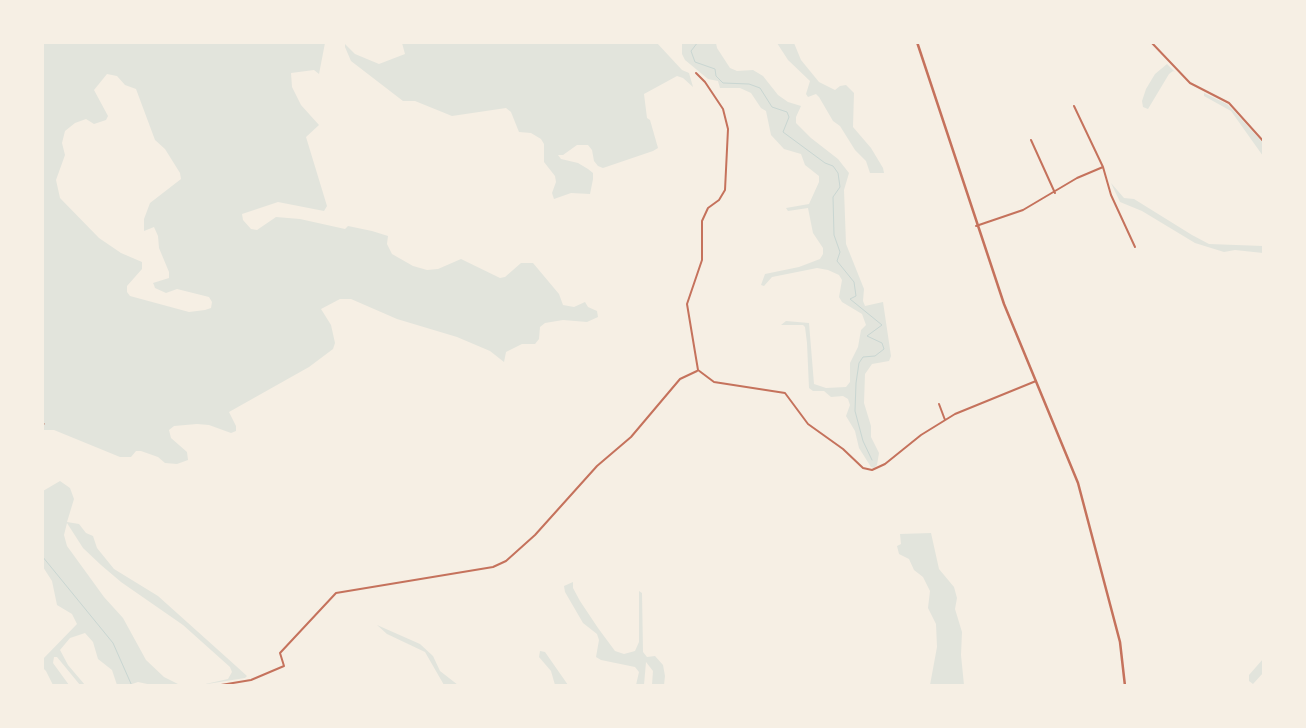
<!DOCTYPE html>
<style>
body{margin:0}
#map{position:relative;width:1306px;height:728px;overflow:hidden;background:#f6efe4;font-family:"Sofia Sans Condensed",sans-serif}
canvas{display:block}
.frame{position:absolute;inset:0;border:44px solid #f6efe4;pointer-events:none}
</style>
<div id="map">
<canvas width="1306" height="728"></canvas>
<div class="frame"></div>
</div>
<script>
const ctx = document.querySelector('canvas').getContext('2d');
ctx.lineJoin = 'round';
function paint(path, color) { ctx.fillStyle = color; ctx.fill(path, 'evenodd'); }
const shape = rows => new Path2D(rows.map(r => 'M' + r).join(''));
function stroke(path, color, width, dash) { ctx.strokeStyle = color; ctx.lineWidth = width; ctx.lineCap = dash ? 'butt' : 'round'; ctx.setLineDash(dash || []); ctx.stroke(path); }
const green = shape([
 [43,43,325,43,319,74,314,70,291,73,292,87,301,105,319,125,306,137,327,206,324,211,278,202,242,214,243,220,251,229,257,230,276,217,300,219,345,229,348,226,372,231,388,236,387,244,392,254,413,266,427,270,438,269,461,259,500,278,505,277,521,263,533,263,559,294,563,305,574,307,585,302,588,307,597,311,598,317,587,322,563,320,545,323,540,327,539,339,535,344,522,344,506,352,504,362,490,351,457,337,397,319,351,299,340,299,321,309,331,325,335,343,333,349,309,367,229,412,236,426,236,431,231,433,209,425,197,424,174,426,169,430,171,438,187,452,188,460,177,464,165,463,158,457,141,451,136,451,131,457,120,457,54,430,43,430],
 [107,74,117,76,125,85,136,89,155,140,165,149,180,173,181,179,150,203,144,219,144,231,154,227,158,236,159,248,169,272,169,278,153,283,154,285,155,288,166,293,177,289,209,297,212,302,211,308,205,310,189,312,130,296,127,292,127,286,142,269,142,262,121,253,99,238,60,198,56,180,65,155,62,143,65,131,75,123,86,119,94,124,106,120,108,116,94,90],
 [402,43,657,43,682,70,689,73,693,87,683,78,677,76,644,94,647,118,650,120,658,148,653,151,603,168,598,166,594,161,592,150,588,145,577,145,563,155,558,155,561,159,578,163,588,169,593,173,593,179,590,194,571,193,554,199,552,193,556,182,555,176,544,162,544,144,541,139,531,133,519,132,511,112,506,108,452,116,415,101,403,101,351,61,345,47,345,44,355,54,379,64,405,54],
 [682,43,716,43,717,48,730,68,737,71,753,70,763,76,778,95,788,102,801,106,796,117,796,123,811,138,838,159,849,173,844,190,846,244,864,289,863,301,865,306,883,302,891,356,889,361,872,364,865,374,864,403,871,426,871,437,879,453,877,465,874,468,871,467,859,448,855,431,846,416,850,405,848,399,843,396,831,397,824,391,813,391,809,388,807,343,805,327,803,325,781,325,786,321,809,323,814,384,826,388,846,387,850,382,850,363,858,347,861,330,866,325,862,314,842,302,839,297,842,280,839,275,828,270,817,268,772,277,764,286,761,285,765,274,799,267,820,259,823,254,823,248,813,233,808,208,788,211,786,208,809,204,819,182,819,176,805,165,801,154,784,149,771,135,766,111,761,108,751,93,740,88,720,88,718,81,708,79,685,60,682,54],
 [777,43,794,43,801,60,819,82,835,90,840,86,846,85,854,93,853,127,871,148,883,168,884,173,870,173,866,161,855,150,840,126,833,121,819,97,816,94,808,97,806,94,810,81,788,60],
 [1167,64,1175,72,1173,71,1169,74,1148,109,1143,107,1142,101,1146,89,1155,74],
 [1204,93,1227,104,1234,111,1263,143,1263,156,1231,111,1204,96],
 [1111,183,1124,198,1134,199,1192,235,1209,244,1263,246,1263,253,1235,250,1224,252,1195,243,1142,211,1120,202],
 [60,481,70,488,74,499,67,522,79,524,86,533,93,536,97,548,114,569,158,596,236,666,247,676,245,678,201,685,228,679,232,672,230,667,183,625,121,582,101,565,83,548,67,523,64,535,67,546,104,597,123,618,146,660,164,677,180,685,188,685,152,685,138,682,129,685,117,685,112,670,98,659,93,642,85,633,70,638,60,650,68,665,85,685,80,685,57,657,54,657,53,663,69,685,53,685,46,671,43,668,43,659,77,624,72,614,57,605,52,581,43,567,43,491],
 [931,533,939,569,954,587,957,598,955,609,962,632,961,655,964,685,930,685,937,647,936,624,928,608,930,591,923,577,914,570,909,559,899,554,897,546,901,544,900,534],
 [573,582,573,588,580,601,598,628,615,651,624,654,635,651,639,642,639,591,642,593,643,652,647,657,655,656,663,665,665,676,664,685,652,685,653,671,646,662,644,685,636,685,639,672,635,667,601,660,596,657,599,640,597,634,583,623,565,592,564,586],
 [377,625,420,644,433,656,440,671,458,685,444,685,425,652,387,634],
 [540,651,545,652,568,685,555,685,551,671,539,657],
 [1263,659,1263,673,1253,684,1249,681,1249,675]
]);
const stream = shape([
 [698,42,691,51,695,62,715,69,716,76,723,83,749,84,760,88,772,107,787,112,789,117,783,132,825,163,833,166,838,173,840,187,833,197,834,235,840,252,837,261,854,282,856,296,850,299,882,325,867,336,882,343,884,349,875,356,863,357,859,363,856,383,855,411,863,441,872,460],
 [42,556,113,643,132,686]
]);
const path = shape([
 [42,418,44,424]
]);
const minor = shape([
 [1151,42,1190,83,1229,103,1264,142],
 [696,73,705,82,723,109,728,129,725,190,719,200,708,208,702,221,702,260,687,304,698,370,714,382,785,393,808,424,843,449,863,468,872,470,885,464,921,435,955,414,1036,381],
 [1074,106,1103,167],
 [1031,140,1055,193],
 [976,226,1023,210,1077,178,1103,167,1111,195,1135,247],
 [939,404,945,420],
 [141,686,142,686],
 [215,686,251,680,284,666,280,653,336,593,493,567,506,561,535,535,597,466,631,437,680,379,697,371]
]);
const tertiary = shape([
 [917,42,1004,304,1078,483,1120,642,1125,686]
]);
paint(green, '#e2e4dc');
stroke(stream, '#c9d6d2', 1);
stroke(path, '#b5482f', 1);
stroke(minor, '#c5725c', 2);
stroke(tertiary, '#c5725c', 2.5);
</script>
